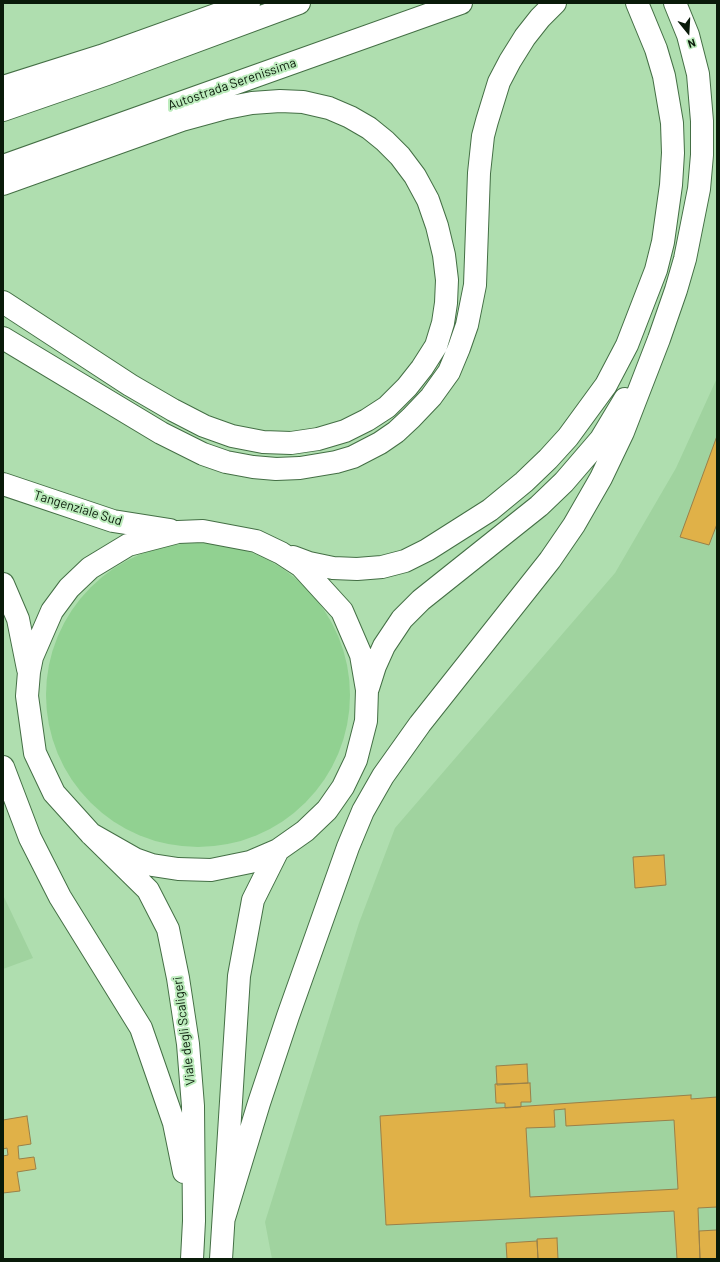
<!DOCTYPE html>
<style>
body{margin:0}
#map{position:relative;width:720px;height:1262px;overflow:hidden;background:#afdeaf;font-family:Barlow,sans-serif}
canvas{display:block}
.frame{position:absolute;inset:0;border:4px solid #091a09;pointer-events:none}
.north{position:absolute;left:668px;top:12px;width:40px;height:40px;-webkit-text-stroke:3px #bcecbc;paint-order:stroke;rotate:162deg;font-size:11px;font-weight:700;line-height:16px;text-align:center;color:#091a09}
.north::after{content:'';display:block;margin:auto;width:14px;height:18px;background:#091a09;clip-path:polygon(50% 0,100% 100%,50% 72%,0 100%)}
</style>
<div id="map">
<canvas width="720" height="1262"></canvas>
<div class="frame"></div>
<div class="north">N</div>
</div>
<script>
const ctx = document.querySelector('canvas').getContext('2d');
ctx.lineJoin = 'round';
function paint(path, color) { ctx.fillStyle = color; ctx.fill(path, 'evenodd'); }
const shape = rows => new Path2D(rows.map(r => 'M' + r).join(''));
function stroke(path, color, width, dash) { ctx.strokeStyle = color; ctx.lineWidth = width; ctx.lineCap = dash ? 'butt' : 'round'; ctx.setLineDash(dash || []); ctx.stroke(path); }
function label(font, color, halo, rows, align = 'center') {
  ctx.font = font + ' Barlow,sans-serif'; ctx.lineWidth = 4; ctx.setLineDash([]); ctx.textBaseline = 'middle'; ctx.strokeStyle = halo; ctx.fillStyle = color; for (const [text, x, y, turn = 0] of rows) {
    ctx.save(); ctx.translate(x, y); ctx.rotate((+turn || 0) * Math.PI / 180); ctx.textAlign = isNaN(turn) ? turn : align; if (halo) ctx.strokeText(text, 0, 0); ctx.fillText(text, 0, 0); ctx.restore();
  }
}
const built = shape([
 [717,378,717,1259,272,1259,265,1222,359,923,395,828,615,573,676,468],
 [3,895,33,958,3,969]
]);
const green = shape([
 '46 695a152 152 0 1 1 304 0a152 152 0 1 1-304 0Z'
]);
const building = shape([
 [717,436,717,524,709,545,680,537,717,436],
 [664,855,666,885,635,888,633,857,664,855],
 [527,1064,528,1083,497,1085,496,1066,527,1064],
 [530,1083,531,1102,521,1102,521,1107,505,1108,505,1103,496,1103,495,1084,530,1083],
 [691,1095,691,1099,717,1097,717,1207,698,1208,700,1259,677,1259,674,1211,386,1225,380,1116,691,1095],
 [565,1109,566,1126,674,1120,678,1189,530,1197,526,1128,555,1127,554,1110,565,1109],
 [27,1116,31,1144,18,1146,19,1159,34,1157,36,1169,17,1172,20,1191,3,1193,3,1156,8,1155,7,1148,3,1149,3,1120,27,1116],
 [717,1230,717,1259,700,1259,699,1231,717,1230],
 [557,1238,558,1259,538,1259,537,1239,557,1238],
 [537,1241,538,1259,507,1259,506,1243,537,1241]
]);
const highway = shape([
 [3,87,101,56,249,3],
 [3,110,107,74,299,3],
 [3,166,461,3],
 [3,184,182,120,226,108,252,103,280,101,303,102,329,108,350,117,369,128,385,141,400,156,415,176,428,200,437,226,444,255,447,280,446,303,443,323,436,346,422,368,407,387,387,407,367,420,345,431,318,439,291,443,263,442,232,436,204,426,173,410,130,385,3,302],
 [3,338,161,433,203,454,226,462,253,467,276,469,300,468,336,462,353,457,380,443,396,432,411,418,431,397,449,372,459,348,467,325,475,285,479,173,483,136,487,121,499,82,510,61,525,37,540,18,555,3],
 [3,484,113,521,170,530],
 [293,557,309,563,333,568,357,569,382,567,405,561,427,550,490,510,524,482,548,459,568,437,606,385,627,345,656,270,663,242,671,185,673,153,672,123,664,76,656,49,637,3],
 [3,584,18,619,28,669],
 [368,688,375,666,384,646,402,619,421,600,539,506,564,482,601,439,625,399],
 [3,767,30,838,60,897,141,1028,174,1123,184,1172],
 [91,834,135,859,152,865,178,869,211,870,250,862,278,850,305,831,327,810,343,787,356,760,366,721,367,690,361,655,342,611,301,566,281,553,256,541,203,531,178,532,128,545,90,568,69,588,52,611,32,657,29,672,27,696,35,753,54,793,91,834,148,890,168,929,178,978,188,1044,193,1106,194,1221,192,1259],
 [224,1218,259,1103,288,1016,348,847,363,811,383,776,420,724,550,560,574,525,601,478,623,432,659,339,676,290,685,259,699,189,702,155,702,121,698,74,688,35,675,3],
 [221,1259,239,976,253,900,278,850]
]);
const streetNames = [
 ["Autostrada Serenissima",232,84,-19],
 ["Tangenziale Sud",78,508,17],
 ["Viale degli Scaligeri",184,1031,-97]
];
paint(built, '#a0d39f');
paint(green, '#91d191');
paint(building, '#e0b148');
stroke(building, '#9a8048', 1);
stroke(highway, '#446f45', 24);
stroke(highway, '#fff', 22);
label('13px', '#091a09', '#bcecbc', streetNames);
</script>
